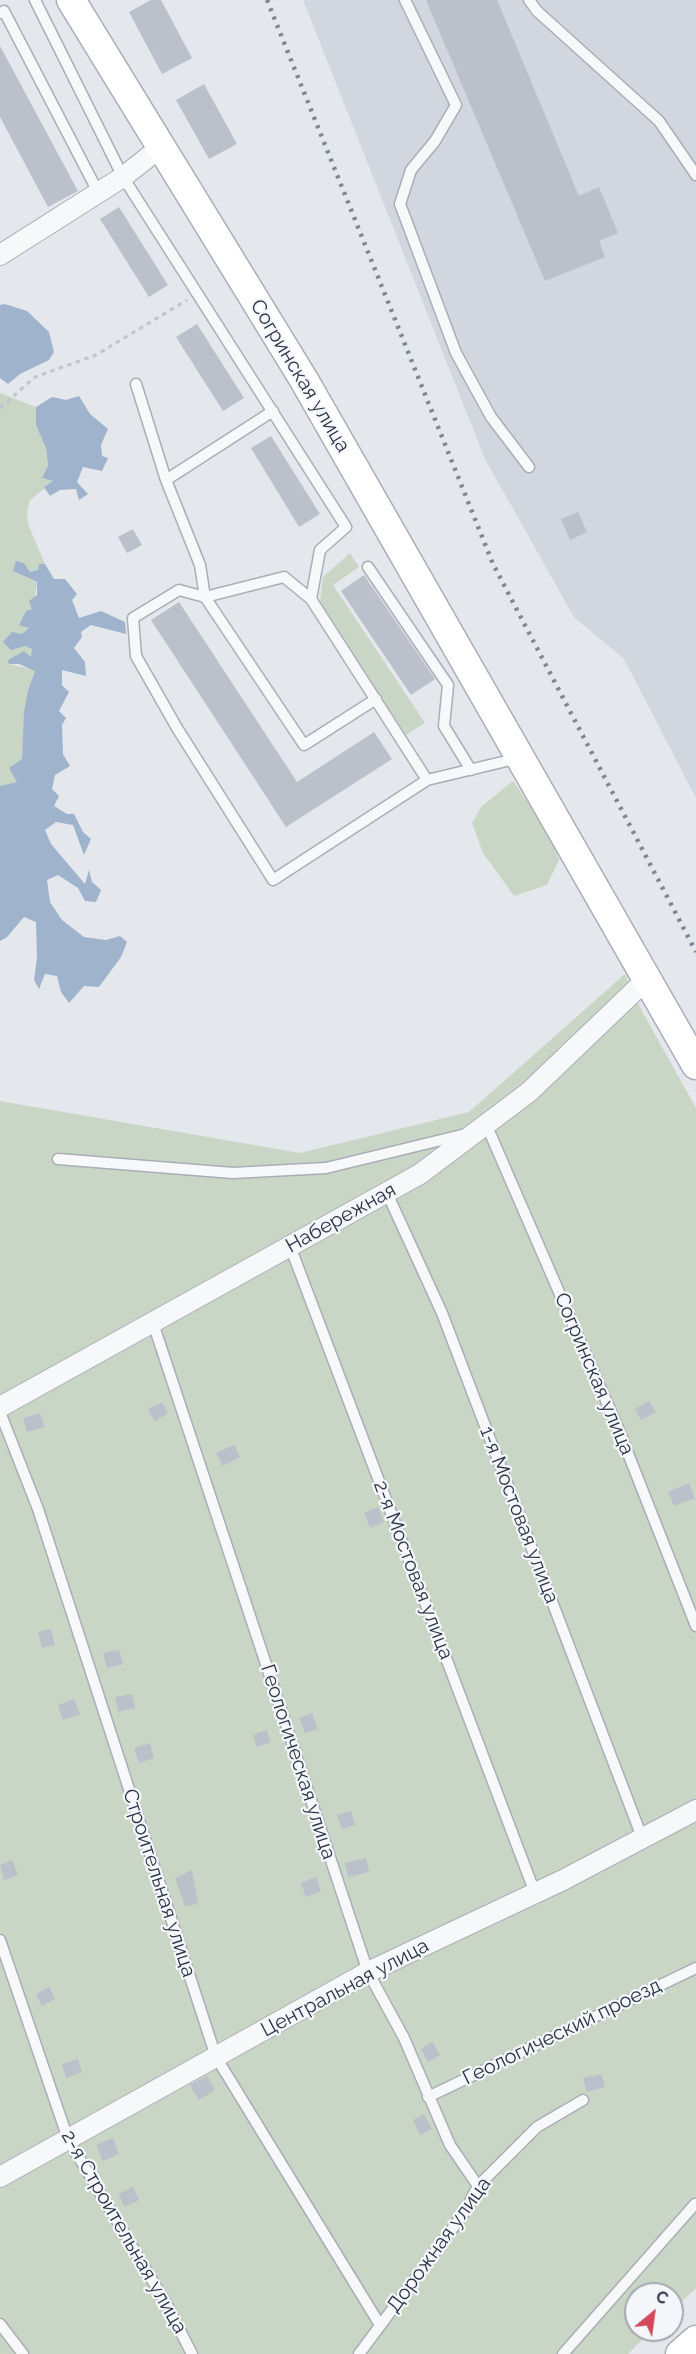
<!DOCTYPE html>
<meta charset="utf-8">
<style>
body{margin:0}
#map{position:relative;width:696px;height:2354px;overflow:hidden;background:#e4e7ec;font-family:Raleway,sans-serif}
canvas{display:block}
.north{position:absolute;left:624px;top:2282px;width:60px;height:60px;box-sizing:border-box;background:#f4f6f9;border:2px solid #a4a8b1;border-radius:50%;rotate:29deg;font-size:16px;font-weight:700;line-height:24px;text-align:center;color:#2b3445}
.north::after{content:'';display:block;margin:auto;width:21px;height:27px;background:#d1495b;clip-path:polygon(50% 0,100% 100%,50% 72%,0 100%)}
</style>
<div id="map">
<canvas width="696" height="2354"></canvas>
<div class="north">С</div>
</div>
<script>
const ctx = document.querySelector('canvas').getContext('2d');
ctx.lineJoin = 'round';
function paint(path, color) { ctx.fillStyle = color; ctx.fill(path, 'evenodd'); }
const shape = rows => new Path2D(rows.map(r => 'M' + r).join(''));
function stroke(path, color, width, dash) { ctx.strokeStyle = color; ctx.lineWidth = width; ctx.lineCap = dash ? 'butt' : 'round'; ctx.setLineDash(dash || []); ctx.stroke(path); }
function label(font, color, halo, rows, align = 'center') {
  ctx.font = font + ' Raleway,sans-serif'; ctx.lineWidth = 4.5; ctx.setLineDash([]); ctx.textBaseline = 'middle'; ctx.strokeStyle = halo; ctx.fillStyle = color; for (const [text, x, y, turn = 0] of rows) {
    ctx.save(); ctx.translate(x, y); ctx.rotate((+turn || 0) * Math.PI / 180); ctx.textAlign = isNaN(turn) ? turn : align; if (halo) ctx.strokeText(text, 0, 0); ctx.fillText(text, 0, 0); ctx.restore();
  }
}
const built = shape([
 [303,0,696,0,696,798,624,659,574,617,485,459]
]);
const green = shape([
 [0,393,36,407,36,415,46,448,48,467,42,478,54,481,30,500,27,511,28,524,45,564,39,564,38,570,22,575,37,583,33,609,19,624,29,628,22,634,25,646,32,649,32,657,9,664,35,670,28,690,22,759,17,782,0,786],
 [350,553,359,567,333,585,425,723,406,735,320,601,323,577],
 [513,781,550,835,559,860,547,885,514,896,483,853,472,823,482,806],
 [625,974,643,1013,696,1108,696,2288,672,2311,672,2294,636,2294,636,2330,652,2330,628,2354,0,2354,0,1101,300,1153,469,1112]
]);
const water = shape([
 [5,304,27,311,49,332,54,352,49,360,20,374,8,384,0,378,0,305],
 [79,396,90,414,108,429,101,445,102,456,108,458,102,471,83,467,77,482,88,494,79,500,76,489,60,490,50,496,44,487,53,481,42,478,48,466,46,448,36,425,36,407,52,397,66,400],
 [16,561,24,563,30,572,38,570,39,564,45,564,54,579,65,579,77,594,72,600,79,618,101,611,125,622,126,634,91,625,81,632,82,637,74,648,85,662,86,676,62,670,62,685,69,692,59,711,66,718,62,725,63,754,70,766,55,775,52,789,59,796,54,806,67,814,74,814,83,832,91,839,84,855,73,825,56,822,45,830,51,844,85,884,89,870,92,882,101,890,96,902,85,901,78,888,58,875,47,880,50,902,62,920,84,937,106,940,120,936,127,942,121,957,99,987,84,986,69,1003,61,992,57,976,45,974,39,989,34,980,37,958,36,922,24,917,7,937,0,941,0,786,17,782,9,768,22,759,24,712,28,690,35,671,19,664,9,664,8,660,24,651,31,657,32,649,25,646,11,650,3,642,12,632,22,634,29,628,19,625,26,611,32,609,29,601,37,595,37,582,13,571]
]);
const building = shape([
 [151,0,161,0,192,58,162,74,129,12],
 [426,0,497,0,579,196,599,187,618,233,599,241,605,257,545,281],
 [0,46,78,191,48,207,0,117],
 [204,84,237,144,209,159,176,100],
 [119,207,168,285,149,297,100,219],
 [197,324,244,398,223,411,176,337],
 [271,436,320,514,299,527,251,448],
 [578,512,587,532,570,540,561,519],
 [133,529,142,545,127,553,118,537],
 [364,575,435,679,411,695,341,591],
 [179,602,297,782,374,732,392,759,286,827,151,620],
 [649,1401,656,1412,641,1420,635,1409],
 [162,1402,168,1413,155,1421,148,1409],
 [40,1413,44,1427,27,1432,23,1418],
 [234,1445,240,1457,223,1466,216,1453],
 [689,1483,695,1498,674,1506,668,1492],
 [378,1507,384,1522,370,1528,364,1513],
 [51,1629,55,1645,42,1648,38,1632],
 [119,1650,123,1664,107,1668,103,1653],
 [132,1694,135,1708,118,1712,115,1697],
 [74,1699,80,1714,63,1720,58,1705],
 [312,1713,318,1729,305,1733,299,1718],
 [267,1730,271,1742,257,1747,253,1735],
 [150,1743,154,1758,139,1763,134,1748],
 [351,1811,355,1825,342,1829,337,1815],
 [366,1858,369,1872,348,1877,345,1863],
 [12,1860,18,1875,4,1880,0,1865],
 [192,1870,198,1904,185,1906,175,1878],
 [316,1877,321,1891,306,1897,301,1883],
 [49,1987,55,1999,42,2006,36,1994],
 [432,2042,440,2055,428,2062,421,2049],
 [78,2059,82,2072,66,2078,62,2064],
 [601,2074,605,2087,587,2092,583,2078],
 [207,2076,215,2090,199,2100,190,2085],
 [424,2114,432,2129,420,2135,413,2120],
 [113,2138,119,2154,103,2161,96,2145],
 [133,2187,139,2200,125,2207,118,2194]
]);
const path = shape([
 [0,408,35,377,96,355,187,300]
]);
const lane = shape([
 [35,0,123,177,346,527,320,550,311,599],
 [405,0,456,105,435,141,411,170,400,204,456,353,491,417,529,467],
 [529,0,537,11,659,121,696,175],
 [0,13,4,11,98,192],
 [136,384,166,480,200,565,205,597,304,745,376,699],
 [166,480,273,411],
 [368,567,448,685,444,726,471,770],
 [427,780,311,599,284,577,205,597,179,590,133,618,136,656,177,728,273,880,427,780,519,758],
 [486,1124,618,1428,696,1626],
 [58,1159,233,1173,326,1168,466,1134],
 [387,1193,442,1313,643,1840],
 [290,1246,535,1893],
 [153,1323,368,1972,404,2038,450,2145,478,2186],
 [0,1412,38,1509,216,2057,380,2325],
 [0,1940,68,2139,167,2305,192,2354],
 [428,2097,696,1968],
 [0,2324,23,2354],
 [359,2354,464,2213,478,2186,537,2127,583,2100],
 [563,2354,695,2204]
]);
const street = shape([
 [0,255,123,177,161,147],
 [0,1407,420,1174,529,1092,647,979],
 [0,2177,368,1972,563,1880,696,1810]
]);
const secondary = shape([
 [71,0,304,380,696,1065],
 [680,2354,696,2340]
]);
const rail = shape([
 [267,0,493,564,696,952]
]);
const streetNames = [
 ["Согринская улица",300,376,59],
 ["Набережная",341,1218,-29],
 ["Согринская улица",594,1374,67],
 ["1-я Мостовая улица",519,1515,69],
 ["2-я Мостовая улица",413,1570,69],
 ["Геологическая улица",298,1762,72],
 ["Строительная улица",159,1883,72],
 ["Центральная улица",345,1988,-28],
 ["Геологический проезд",562,2032,-26],
 ["2-я Строительная улица",124,2232,60],
 ["Дорожная улица",439,2245,-54]
];
paint(built, '#d2d6de');
paint(green, '#c9d6c5');
paint(water, '#9fb4cc');
paint(building, '#bbc0ca');
stroke(lane, '#a9aeb7', 13);
stroke(street, '#a9aeb7', 22);
stroke(secondary, '#a9aeb7', 31);
stroke(path, '#c2c5cb', 3, [4.5, 4.5]);
stroke(lane, '#f7f8fa', 10);
stroke(street, '#f7f8fa', 20);
stroke(secondary, '#fff', 28);
stroke(rail, '#7d8696', 4.5, [3, 6]);
label('20px', '#2b3445', '#f4f6f9', streetNames);
</script>
